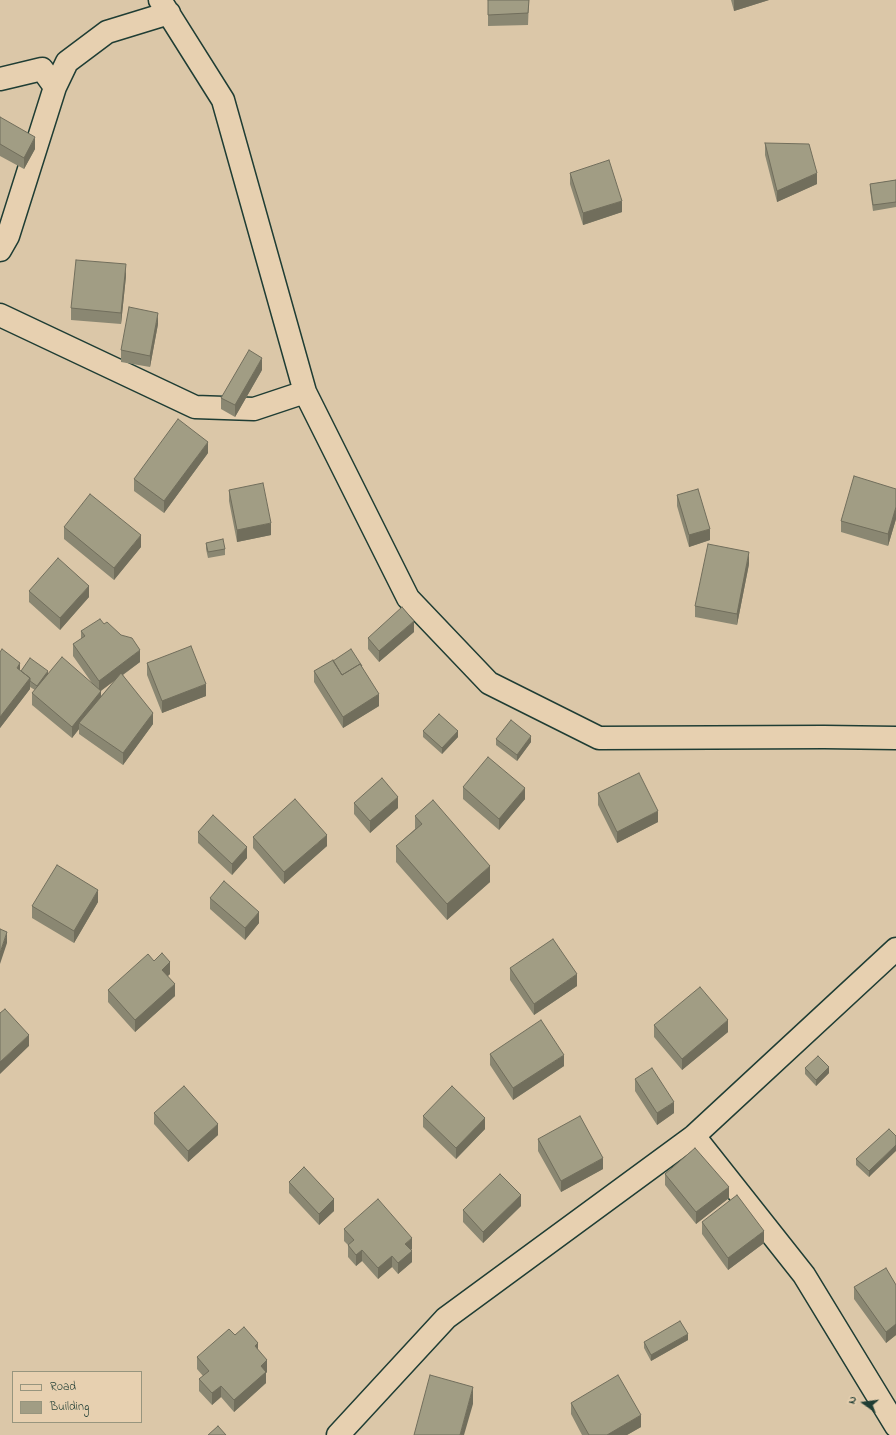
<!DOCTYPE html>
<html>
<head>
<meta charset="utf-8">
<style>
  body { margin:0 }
  #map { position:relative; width:896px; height:1435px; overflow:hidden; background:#dbc7a8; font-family:"Indie Flower",sans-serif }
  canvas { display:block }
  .legend { position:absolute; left:12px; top:1371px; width:130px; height:52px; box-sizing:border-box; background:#e7d0b0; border:1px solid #97957e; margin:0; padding:5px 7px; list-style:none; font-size:12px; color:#1f3d34 }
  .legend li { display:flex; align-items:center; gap:8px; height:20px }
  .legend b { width:20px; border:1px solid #97957e }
  .north { position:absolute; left:844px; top:1383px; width:40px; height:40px; -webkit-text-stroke:3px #e7d0b0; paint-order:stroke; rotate:284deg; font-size:11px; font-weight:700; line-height:16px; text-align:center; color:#1f3d34 }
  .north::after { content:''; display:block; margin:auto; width:14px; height:18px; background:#1f3d34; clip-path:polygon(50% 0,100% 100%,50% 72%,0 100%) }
</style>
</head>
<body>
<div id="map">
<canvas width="896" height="1435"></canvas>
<ul class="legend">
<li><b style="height:5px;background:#e7d0b0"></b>Road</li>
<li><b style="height:11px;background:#a19d84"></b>Building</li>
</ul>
<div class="north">N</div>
</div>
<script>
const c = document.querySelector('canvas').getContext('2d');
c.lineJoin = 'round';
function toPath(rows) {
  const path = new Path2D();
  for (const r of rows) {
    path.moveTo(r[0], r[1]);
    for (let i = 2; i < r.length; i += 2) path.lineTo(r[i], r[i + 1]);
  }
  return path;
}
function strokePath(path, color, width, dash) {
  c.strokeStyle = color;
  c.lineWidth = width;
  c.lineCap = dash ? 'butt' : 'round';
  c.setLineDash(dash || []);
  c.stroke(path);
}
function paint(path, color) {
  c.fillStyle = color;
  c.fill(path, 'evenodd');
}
const minor = toPath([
  [160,0,223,100,305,392,408,598,489,683,599,738,824,737,896,738],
  [0,79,42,69,55,87],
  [0,250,8,236,55,87,67,62,107,32,169,13],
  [0,315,195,407,254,409,305,392],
  [694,1136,804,1275,896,1426],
  [338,1435,446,1318,694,1136,896,949]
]);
strokePath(minor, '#1f3d34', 25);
strokePath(minor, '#e7d0b0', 22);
paint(toPath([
  [529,0,528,25,488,26,488,15],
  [731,0,769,0,734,11],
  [0,117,35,149,24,169,0,156],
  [765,143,817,184,777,202,765,155],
  [570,173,622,212,583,225,570,184],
  [896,180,896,207,873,211,870,190,870,184],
  [126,276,121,324,71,320,71,308],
  [158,324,150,367,121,362,121,350],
  [262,370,235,417,221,409,221,398],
  [208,453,164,513,134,491,134,479],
  [896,489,896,519,888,546,841,532,841,521],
  [229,490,271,535,237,542,229,501],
  [677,495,710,540,689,547,677,506],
  [64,527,141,547,114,580,64,539],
  [206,543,225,549,225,555,208,558,206,549],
  [749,564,737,625,695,617,695,606],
  [29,591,89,597,60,630,29,602],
  [104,624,140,662,123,675,153,724,123,765,79,734,79,729,72,738,32,705,32,693,35,690,30,687,30,689,0,728,0,652,21,671,48,675,92,683,73,656,73,644,81,639,81,631],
  [115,680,101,696,101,691],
  [414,632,379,662,368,649,368,638],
  [333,661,362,667,379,706,343,728,314,682,314,671],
  [147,663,206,696,162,713,147,675],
  [423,731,458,737,442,754,423,737],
  [496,739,531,742,517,761,496,745],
  [463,787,525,799,499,830,463,799],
  [598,793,658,822,617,843,598,805],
  [354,803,398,808,370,833,354,814],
  [415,816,490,882,447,920,396,862,396,846,415,829],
  [198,832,247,858,232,875,198,843],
  [253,837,327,846,284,884,253,848],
  [210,898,259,923,245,940,210,909],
  [98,902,74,943,32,918,32,906],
  [154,961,170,974,168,976,175,996,135,1032,108,1002,108,990],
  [510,968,577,986,534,1015,510,980],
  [654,1025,728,1032,682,1070,654,1037],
  [490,1054,564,1066,513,1100,490,1065],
  [805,1068,829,1073,816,1086,805,1074],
  [635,1079,674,1113,657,1125,635,1091],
  [154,1113,218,1135,188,1162,154,1124],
  [423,1116,485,1129,456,1159,423,1127],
  [896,1136,869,1177,856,1165,856,1159],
  [538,1139,603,1169,561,1192,538,1151],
  [665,1174,729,1198,696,1224,665,1185],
  [289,1182,334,1211,319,1225,289,1193],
  [521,1206,483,1243,463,1222,463,1210],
  [702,1222,764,1243,728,1270,702,1234],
  [344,1229,412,1249,411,1250,412,1262,398,1274,392,1267,378,1279,362,1261,356,1266,348,1257,348,1245,344,1241],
  [896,1285,896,1335,886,1343,854,1299,854,1287],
  [235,1335,258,1350,267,1372,266,1373,266,1383,234,1412,221,1397,212,1405,199,1391,199,1379,203,1376,197,1369,197,1357],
  [688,1340,651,1361,644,1348,644,1342],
  [571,1403,641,1427,627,1435,582,1435,571,1414]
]), '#8a8772');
paint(toPath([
  [734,0,769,0,734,11],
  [35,137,35,149,24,169,24,158],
  [817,173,817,184,777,202,777,191],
  [622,201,622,212,583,225,583,213],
  [126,264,126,276,121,324,121,313],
  [158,313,158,324,150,367,150,356],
  [262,358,262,370,235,417,235,405],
  [208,442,208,453,164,513,164,501],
  [896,507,896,519,888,546,888,534],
  [271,523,271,535,237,542,237,530],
  [710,529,710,540,689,547,689,535],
  [141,535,141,547,114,580,114,568],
  [749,552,749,564,737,625,737,614],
  [89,586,89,597,60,630,60,618],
  [414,621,414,632,379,662,379,651],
  [140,650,140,662,99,692,99,681],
  [20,663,20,675,17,668],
  [48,671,48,677,37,692,37,686],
  [30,678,30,689,0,728,0,717],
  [206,684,206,696,162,713,162,701],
  [101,691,101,702,79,723,79,729,72,738,72,727],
  [379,694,379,706,343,728,343,717],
  [153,713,153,724,123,765,123,753],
  [458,731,458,737,442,754,442,748],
  [531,736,531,742,517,761,517,755],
  [525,788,525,799,499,830,499,819],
  [398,797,398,808,370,833,370,821],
  [658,811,658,822,617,843,617,832],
  [327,835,327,846,284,884,284,872],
  [247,847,247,858,232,875,232,864],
  [490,866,490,882,447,920,447,904],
  [98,890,98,902,74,943,74,931],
  [259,912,259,923,245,940,245,928],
  [7,932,7,943,0,964,0,953],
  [170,962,170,974,162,981,162,970],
  [577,974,577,986,534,1015,534,1004],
  [175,984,175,996,135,1032,135,1020],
  [728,1020,728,1032,682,1070,682,1059],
  [29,1035,29,1046,0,1074,0,1062],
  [564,1055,564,1066,513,1100,513,1088],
  [829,1067,829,1073,816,1086,816,1080],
  [674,1102,674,1113,657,1125,657,1113],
  [485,1118,485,1129,456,1159,456,1148],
  [218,1124,218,1135,188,1162,188,1151],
  [896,1145,896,1151,869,1177,869,1171],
  [603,1158,603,1169,561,1192,561,1181],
  [729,1187,729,1198,696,1224,696,1212],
  [521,1195,521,1206,483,1243,483,1232],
  [334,1199,334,1211,319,1225,319,1214],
  [764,1231,764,1243,728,1270,728,1258],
  [412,1238,412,1249,405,1255,405,1244],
  [362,1250,362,1261,356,1266,356,1255],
  [412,1251,412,1262,398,1274,398,1263],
  [392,1256,392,1267,378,1279,378,1268],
  [896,1324,896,1335,886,1343,886,1332],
  [688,1334,688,1340,651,1361,651,1355],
  [258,1343,258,1355,255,1346],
  [267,1360,267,1372,266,1373,266,1383,234,1412,234,1400,261,1366],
  [221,1386,221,1397,212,1405,212,1393],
  [473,1387,473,1404,464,1435,460,1435],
  [641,1415,641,1427,627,1435,607,1435]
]), '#716e5c');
const building = toPath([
  [488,0,529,0,528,13,488,15,488,0],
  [0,117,35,137,24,158,0,144,0,117],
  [765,143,809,144,817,173,777,191,765,143],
  [609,160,622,201,583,213,570,173,609,160],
  [896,180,896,202,873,205,870,184,896,180],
  [76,260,126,264,121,313,71,308,76,260],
  [129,307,158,313,150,356,121,350,129,307],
  [249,350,262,358,235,405,221,398,249,350],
  [178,419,208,442,164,501,134,479,178,419],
  [854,476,896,489,896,507,888,534,841,521,854,476],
  [263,483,271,523,237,530,229,490,263,483],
  [698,489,710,529,689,535,677,495,698,489],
  [90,494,141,535,114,568,64,527,90,494],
  [223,539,225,549,208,552,206,543,223,539],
  [708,544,749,552,737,614,695,606,708,544],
  [58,558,89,586,60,618,29,591,58,558],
  [402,607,414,621,379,651,368,638,402,607],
  [100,619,104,624,107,622,121,635,132,638,140,650,99,681,73,644,85,636,81,631,100,619],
  [191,646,206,684,162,701,147,663,191,646],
  [2,649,20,663,17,668,30,678,0,717,0,652,2,649],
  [351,649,362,666,360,664,342,675,333,661,351,649],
  [62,657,101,691,72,727,32,693,62,657],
  [30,658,48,671,37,686,30,681,30,678,21,671,30,658],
  [333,660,342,675,360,664,379,694,343,717,314,671,333,660],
  [121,673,153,713,123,753,79,723,121,673],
  [439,714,458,731,442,748,423,731,439,714],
  [511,720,531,736,517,755,496,739,511,720],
  [488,757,525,788,499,819,463,787,488,757],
  [639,773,658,811,617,832,598,793,639,773],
  [382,778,398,797,370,821,354,803,382,778],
  [295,799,327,835,284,872,253,837,295,799],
  [433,800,490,866,447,904,396,846,422,824,415,816,433,800],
  [213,815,247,847,232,864,198,832,213,815],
  [57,865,98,890,74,931,32,906,57,865],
  [224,881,259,912,245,928,210,898,224,881],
  [0,929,7,932,0,953,0,929],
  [553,939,577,974,534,1004,510,968,553,939],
  [162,953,170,962,162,970,175,984,135,1020,108,990,148,954,154,961,162,953],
  [700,987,728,1020,682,1059,654,1025,700,987],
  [5,1009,29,1035,0,1062,0,1013,5,1009],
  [541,1020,564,1055,513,1088,490,1054,541,1020],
  [818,1056,829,1067,816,1080,805,1068,818,1056],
  [652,1068,674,1102,657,1113,635,1079,652,1068],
  [184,1086,218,1124,188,1151,154,1113,184,1086],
  [452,1086,485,1118,456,1148,423,1116,452,1086],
  [580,1116,603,1158,561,1181,538,1139,580,1116],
  [889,1129,896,1136,896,1145,869,1171,856,1159,889,1129],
  [695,1148,729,1187,696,1212,665,1174,695,1148],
  [304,1167,334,1199,319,1214,289,1182,304,1167],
  [500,1174,521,1195,483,1232,463,1210,500,1174],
  [737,1195,764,1231,728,1258,702,1222,737,1195],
  [378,1199,412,1238,405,1244,412,1251,398,1263,392,1256,378,1268,362,1250,356,1255,348,1245,354,1240,344,1229,378,1199],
  [886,1268,896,1285,896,1324,886,1332,854,1287,886,1268],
  [680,1321,688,1334,651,1355,644,1342,680,1321],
  [244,1327,258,1343,255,1346,267,1360,261,1366,266,1372,234,1400,221,1386,212,1393,199,1379,209,1371,197,1357,229,1329,235,1335,244,1327],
  [430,1375,473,1387,460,1435,414,1435,430,1375],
  [618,1375,641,1415,607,1435,589,1435,571,1403,618,1375],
  [218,1426,226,1435,208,1435,218,1426]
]);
paint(building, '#a19d84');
strokePath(building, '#716e5c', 1);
</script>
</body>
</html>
